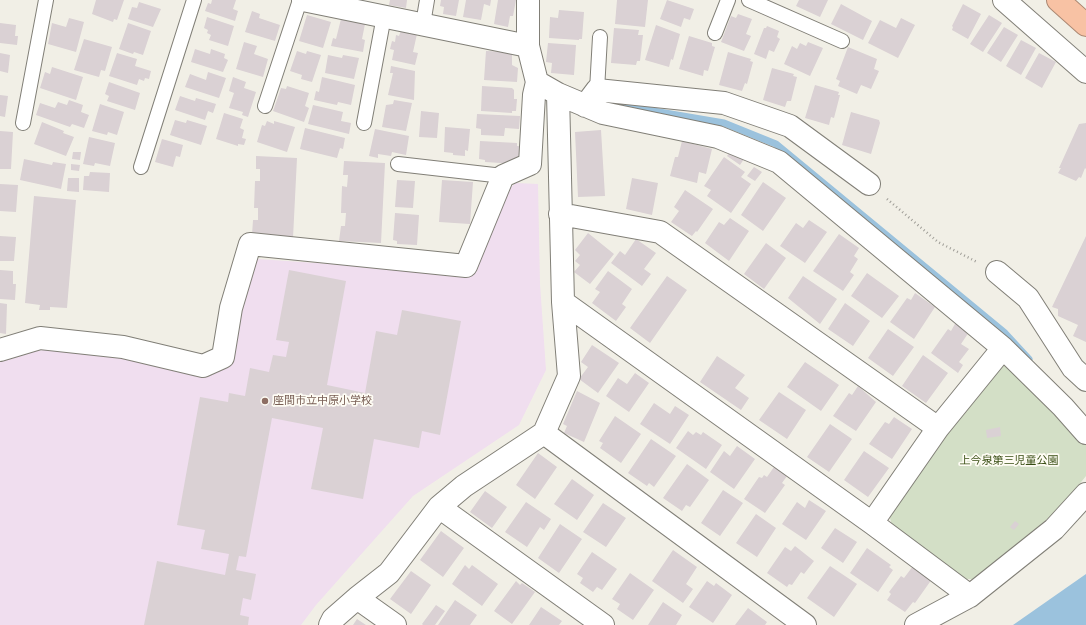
<!DOCTYPE html>
<html>
<head>
<meta charset="utf-8">
<style>
  body { margin:0 }
  canvas { display:block; background:#f1efe6 }
</style>
</head>
<body>
<canvas width="1086" height="625"></canvas>
<script>
const c = document.querySelector('canvas').getContext('2d');
c.lineJoin = 'round';
function paint(path, color) {
  c.fillStyle = color;
  c.fill(path, 'evenodd');
}
function toPath(rows) {
  const path = new Path2D();
  for (const r of rows) {
    path.moveTo(r[0], r[1]);
    for (let i = 2; i < r.length; i += 2) path.lineTo(r[i], r[i + 1]);
  }
  return path;
}
function strokePath(path, color, width, dash) {
  c.strokeStyle = color;
  c.lineWidth = width;
  c.lineCap = dash ? 'butt' : 'round';
  c.setLineDash(dash || []);
  c.stroke(path);
}
function drawText(font, color, halo, rows, align = 'center') {
  c.font = font + ' "Asap Condensed","Noto Sans JP",sans-serif';
  c.lineWidth = 3.5;
  c.setLineDash([]);
  c.textBaseline = 'middle';
  c.strokeStyle = halo;
  c.fillStyle = color;
  for (const [text, x, y, turn = 0] of rows) {
    c.save();
    c.translate(x, y);
    c.rotate((+turn || 0) * Math.PI / 180);
    c.textAlign = isNaN(turn) ? turn : align;
    if (halo) c.strokeText(text, 0, 0);
    c.fillText(text, 0, 0);
    c.restore();
  }
}
paint(toPath([
  [516,183,538,184,540,284,546,370,519,425,413,496,316,605,301,625,0,625,0,356,57,348,115,353,207,377,227,365,249,267,258,259,474,274,503,193]
]), '#f0deef');
paint(toPath([
  [999,357,1056,409,1086,445,1086,476,1060,508,978,579,965,579,892,526,889,514]
]), '#d3dfc6');
paint(toPath([
  [1086,574,1086,625,1013,625]
]), '#9bc2dd');
strokePath(toPath([
  [618,105,724,123,776,144,1005,333,1029,359]
]), '#9bc2dd', 7);
paint(toPath([
  [96,0,124,0,117,20,114,19,113,22,92,14],
  [212,0,236,0,233,9,238,11,235,21,205,11,208,3,211,4],
  [390,0,407,0,406,8,389,5],
  [441,0,459,0,456,16,443,14,444,7,440,6],
  [466,0,491,0,490,6,484,4,481,20,463,17],
  [498,0,516,0,513,16,510,16,508,27,494,24],
  [617,0,648,0,645,27,615,24],
  [667,0,694,9,690,20,684,18,681,27,660,19],
  [799,0,828,0,820,17,796,6],
  [139,2,161,9,153,27,128,19,132,7,137,8],
  [841,4,872,21,863,40,831,24],
  [963,4,981,14,968,39,952,30,953,27,952,26],
  [559,10,584,12,582,39,579,39,579,40,549,38,550,17,558,18],
  [252,11,260,14,259,18,280,25,275,41,245,32],
  [738,14,752,19,746,34,751,36,744,51,721,42,731,16,736,18],
  [307,15,331,22,323,48,299,41],
  [989,15,1002,23,983,52,970,44],
  [207,17,234,26,228,46,209,40,211,35,207,33,208,30,204,28],
  [69,18,84,22,76,52,48,44,52,23,66,27],
  [901,18,915,25,898,58,868,43,880,20,896,28],
  [341,19,365,24,362,39,365,40,363,52,331,46,333,38,336,39],
  [0,23,16,25,15,36,18,36,17,45,0,43],
  [128,23,151,31,143,55,134,52,133,54,119,49],
  [656,25,680,34,673,60,671,59,669,67,645,60],
  [767,26,779,31,777,37,780,39,774,52,769,50,766,59,754,54,764,28,766,28],
  [1004,27,1018,35,1001,62,987,53],
  [614,28,639,30,638,35,643,35,640,61,637,61,636,65,611,63],
  [401,30,417,34,413,52,418,53,415,65,392,60,394,50,390,49,392,41,395,42,396,35,399,36],
  [689,36,712,43,712,46,715,47,708,71,704,70,703,76,679,69],
  [84,39,112,47,105,71,101,70,99,77,74,70],
  [1021,40,1036,48,1021,75,1006,66],
  [244,42,257,46,254,54,268,59,263,77,236,69],
  [808,42,823,48,810,76,784,64,792,46,797,49,800,43,806,46],
  [548,43,576,45,574,75,551,73,552,63,546,62],
  [848,47,877,59,874,69,879,71,871,89,861,85,857,94,838,86,840,81,836,79],
  [195,49,210,54,211,49,225,54,224,58,228,60,223,72,191,62],
  [297,51,306,54,307,51,321,55,312,82,301,79,302,75,290,71],
  [486,51,512,52,512,65,518,68,517,82,484,80],
  [728,52,751,59,750,61,753,62,747,84,745,83,742,91,719,85],
  [0,53,10,55,8,73,0,71],
  [117,53,137,59,135,66,151,71,149,79,145,78,144,81,139,79,137,85,109,76],
  [1039,53,1056,62,1042,88,1025,78],
  [328,55,342,58,343,55,359,58,354,79,325,73],
  [391,66,415,71,414,100,388,95,393,73,390,73],
  [52,67,83,77,76,100,40,88,45,72,50,74],
  [772,68,794,74,793,76,797,77,791,101,787,101,785,107,763,100],
  [208,72,226,78,219,98,185,87,190,74,206,80],
  [233,77,246,82,244,88,256,92,248,117,242,115,243,112,229,108,234,93,229,91],
  [322,77,355,85,351,105,338,102,337,105,314,100,316,91,319,92],
  [109,82,140,93,135,110,107,101,109,96,105,94],
  [815,85,839,92,838,95,840,95,834,118,831,117,829,125,805,118],
  [287,86,309,93,305,106,309,108,304,122,273,111,281,88,286,89],
  [482,86,512,88,514,90,514,99,517,99,516,111,512,111,512,113,481,111],
  [0,95,8,96,5,117,0,116],
  [180,96,195,101,196,98,216,104,213,113,208,111,205,120,175,110],
  [69,100,83,105,81,112,89,115,84,128,72,124,70,127,36,115,40,103,55,108,58,102,67,105],
  [394,100,412,103,406,131,382,127,386,105,393,104],
  [100,104,124,112,117,135,108,132,107,135,92,131],
  [313,105,343,112,341,121,351,123,349,134,308,124],
  [421,111,439,113,437,138,419,137],
  [851,112,879,120,880,123,871,154,842,145],
  [224,113,243,119,240,128,244,130,242,138,246,139,244,145,238,144,238,146,216,139],
  [477,114,520,116,519,129,505,128,504,136,481,135,481,129,476,128],
  [175,120,186,123,187,120,207,126,201,145,170,135],
  [267,121,274,124,274,121,295,127,287,152,257,142,262,125,265,126],
  [42,122,64,131,63,133,74,137,66,156,34,144],
  [1086,123,1086,169,1085,168,1081,178,1079,177,1076,181,1058,173,1061,168,1059,168,1079,124],
  [445,127,470,129,468,151,465,150,465,156,453,155,453,153,444,152],
  [305,128,345,138,343,149,340,148,337,158,300,149],
  [375,129,409,136,406,155,392,152,391,156,378,154,378,158,369,156],
  [601,130,605,196,578,197,575,132],
  [0,131,13,132,11,169,0,169],
  [89,137,115,143,110,166,95,163,94,166,83,164],
  [162,139,183,145,180,157,176,156,173,167,155,162],
  [480,141,517,143,517,146,520,146,519,161,516,164,485,162,485,160,479,159],
  [682,141,712,149,706,174,699,172,697,183,670,176,675,157,678,157],
  [731,150,744,159,740,165,727,156],
  [73,152,81,152,80,160,72,159],
  [256,156,297,158,293,238,252,235,253,220,258,220,258,208,254,208,255,181,260,181,260,169,256,169],
  [724,157,745,172,741,177,751,184,731,213,707,196,711,190,704,186],
  [24,159,52,165,53,162,66,164,61,189,20,180],
  [344,161,385,163,381,243,339,241,341,226,345,226,346,213,341,213,342,186,347,187,348,175,343,175],
  [71,164,80,165,79,171,71,170],
  [754,167,762,172,755,181,747,176],
  [90,172,110,173,109,192,83,190,84,176,89,176],
  [68,178,79,178,79,192,67,191],
  [632,178,658,183,652,215,626,209],
  [397,180,415,181,413,208,395,207],
  [442,180,473,182,470,224,439,222],
  [763,182,786,198,763,231,741,215],
  [0,184,18,185,16,212,0,211],
  [685,190,713,209,697,232,696,231,692,236,671,222,679,211,674,207],
  [34,196,76,200,67,308,50,307,50,310,39,310,40,305,25,303],
  [395,213,419,215,417,245,397,244,397,241,393,240],
  [730,218,749,231,729,261,705,243,719,222,724,225],
  [809,220,827,232,805,263,780,246,796,223,803,228],
  [588,233,614,254,590,284,574,272,580,265,575,261,580,255,575,250],
  [839,234,859,248,854,256,858,259,850,272,854,275,843,291,813,271],
  [0,236,16,237,14,261,0,261],
  [1086,236,1086,342,1073,336,1078,325,1058,316,1058,309,1052,307],
  [636,239,656,253,644,269,651,274,642,286,611,263,620,251,625,255],
  [766,243,786,258,764,289,744,274],
  [0,270,13,271,13,284,16,284,15,300,0,299],
  [289,270,346,281,327,385,365,393,376,331,397,335,402,310,461,321,440,435,422,431,419,448,374,439,363,499,311,489,323,428,272,418,246,557,239,556,236,570,256,574,251,600,243,598,240,615,249,617,248,625,144,625,157,561,225,575,229,554,201,549,205,530,177,525,200,397,228,402,229,393,245,396,250,368,269,372,273,355,286,357,289,342,276,340],
  [608,271,632,289,622,304,626,307,616,321,592,303,600,292,595,289],
  [867,273,899,296,882,318,851,296],
  [667,276,687,290,650,343,630,328],
  [803,276,837,299,820,324,788,298],
  [915,293,935,307,914,339,890,322,907,298,911,300],
  [0,303,7,304,6,334,0,333],
  [845,303,870,321,853,346,828,329],
  [956,322,969,332,961,344,969,349,959,362,963,365,958,373,931,353,948,329,951,331],
  [888,329,914,347,893,376,868,358],
  [592,345,619,363,598,393,579,379,588,367,581,362],
  [923,355,948,373,926,403,902,386],
  [717,356,745,375,735,388,749,398,741,410,700,382],
  [805,362,839,385,821,411,787,387],
  [635,373,649,383,629,412,606,396,618,378,627,384],
  [858,386,876,402,856,431,833,416,849,393,852,395],
  [577,391,600,403,584,442,564,433,567,426,563,424],
  [779,392,806,410,787,439,759,420],
  [654,403,670,414,675,406,689,415,670,444,640,424],
  [615,416,641,434,621,463,600,448,603,443,599,441],
  [894,417,912,429,892,459,869,444,885,422,889,424],
  [830,424,852,439,829,472,807,457],
  [1000,427,1001,436,987,438,986,430],
  [688,431,693,435,696,432,701,435,703,432,722,445,706,469,676,448],
  [651,439,676,456,654,487,649,483,647,486,628,473],
  [737,446,755,459,734,489,710,472,724,451,730,456],
  [864,451,889,468,868,497,844,480],
  [538,453,557,467,535,499,516,485],
  [687,464,709,480,690,507,686,505,682,511,663,498],
  [774,467,787,476,782,483,785,485,765,513,744,499,759,477,762,478,764,475,767,477],
  [572,479,594,495,577,520,554,504],
  [723,490,743,503,720,536,701,523],
  [485,491,507,507,492,528,470,512],
  [809,500,826,511,806,540,782,524,797,502,805,508],
  [526,502,551,519,544,530,540,527,527,547,505,532],
  [603,503,626,518,606,547,583,532],
  [756,514,776,528,757,557,736,543],
  [1015,521,1019,524,1014,530,1010,527],
  [560,524,582,539,559,573,538,558],
  [835,528,857,542,843,563,821,548],
  [441,531,464,548,443,577,420,560],
  [795,546,814,561,804,574,801,572,792,585,789,584,787,587,767,573,785,547,791,551],
  [867,548,891,565,889,567,893,570,878,592,850,573],
  [673,550,697,567,686,584,693,589,683,603,652,581],
  [592,552,617,569,602,590,597,587,593,592,580,583,583,578,577,574],
  [465,565,469,569,472,565,498,584,482,606,452,584],
  [830,566,857,584,834,617,807,598],
  [913,566,932,579,915,603,913,602,905,612,887,600,891,594,889,592,901,576,904,578],
  [411,571,431,585,411,614,390,599],
  [630,573,654,590,633,620,617,609,620,604,612,599],
  [516,581,520,585,522,583,535,592,512,624,494,611],
  [707,581,714,586,716,583,732,595,713,623,689,607],
  [455,600,477,615,470,625,438,625],
  [663,602,682,615,676,625,648,625],
  [436,605,445,611,435,625,423,625,422,624],
  [541,607,562,621,559,625,529,625],
  [748,608,767,622,765,625,735,625],
  [357,619,366,625,353,625]
]), '#dad1d4');
const lane = toPath([
  [749,0,842,41],
  [423,24,427,0],
  [715,33,728,0],
  [597,90,600,37],
  [265,106,300,0],
  [23,123,46,0],
  [364,123,384,16],
  [398,164,503,176],
  [141,167,194,0]
]);
const street = toPath([
  [303,0,528,46],
  [1004,0,1086,72],
  [558,94,603,113,718,137,779,162,1003,348,1063,407,1086,433],
  [585,106,597,90,724,103,790,126,869,184],
  [560,214,660,232,938,428],
  [997,272,1028,298,1073,368,1086,380],
  [563,302,872,523,970,596],
  [0,350,40,338,123,347,203,366,223,357,231,308,250,244,466,266,503,176,530,164,534,95,537,82,528,46,528,0],
  [544,433,805,625],
  [439,507,603,625],
  [872,523,938,428,1003,348],
  [357,598,395,625],
  [330,625,333,619,357,598,389,573,439,507,464,486,544,433,569,376,563,302,558,94,537,82],
  [916,625,970,596,1054,529,1086,494]
]);
const highway = toPath([
  [1058,0,1086,25]
]);
strokePath(lane, '#817f77', 16);
strokePath(street, '#817f77', 24);
strokePath(highway, '#ab8873', 24);
strokePath(toPath([
  [887,199,938,242,977,262]
]), '#9f9d97', 2.5, [1, 3]);
strokePath(lane, '#fff', 14);
strokePath(street, '#fff', 22);
strokePath(highway, '#f8c2a4', 22);
for (const [x, y, r, color] of [
  [265,401,4,"#8d6e63"]
]) {
  const dot = new Path2D();
  dot.arc(x, y, r, 0, 2 * Math.PI);
  c.fillStyle = color;
  c.fill(dot);
  strokePath(dot, '#fefcf4', 1.5);
}
drawText('11px', '#785e54', '#fefcf4', [
  ["座間市立中原小学校",273,401]
], 'left');
drawText('11px', '#384d13', '#fefcf4', [
  ["上今泉第三児童公園",1009,461]
]);
</script>
</body>
</html>
